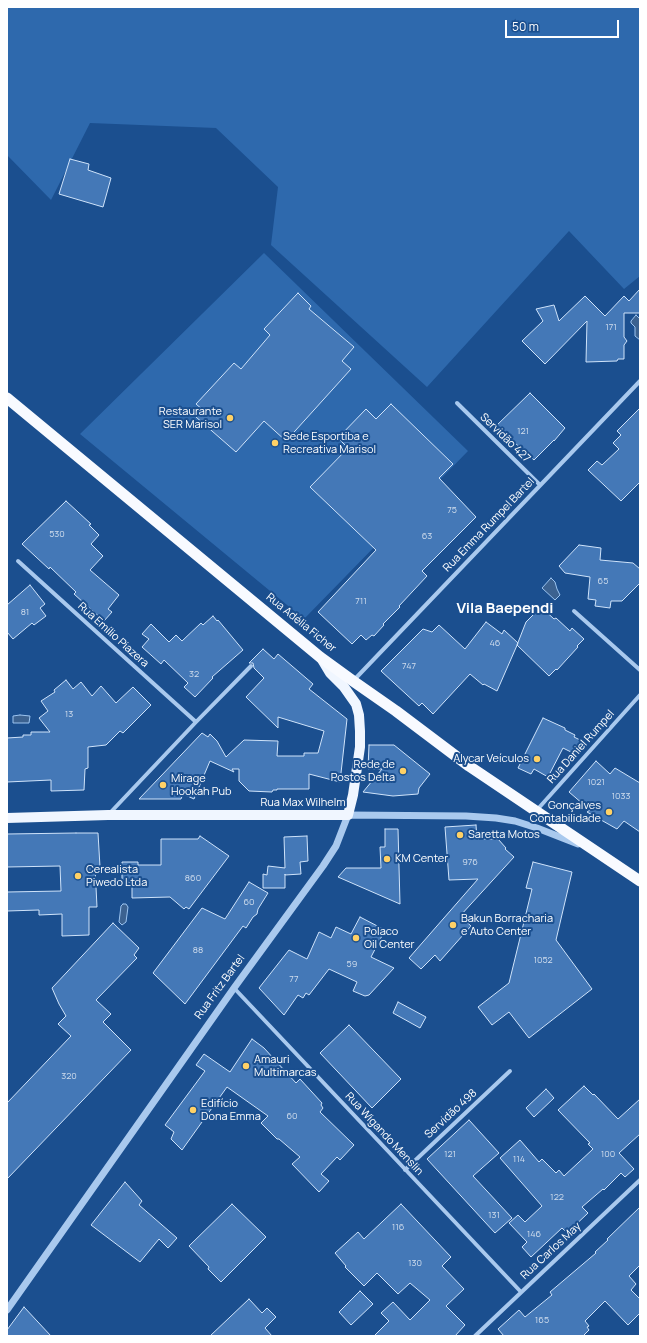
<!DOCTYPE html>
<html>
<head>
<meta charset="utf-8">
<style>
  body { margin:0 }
  #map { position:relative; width:647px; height:1343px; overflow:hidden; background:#1b4f8f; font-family:Manrope,sans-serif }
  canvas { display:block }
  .frame { position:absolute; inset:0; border:8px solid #fff; pointer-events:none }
  .scale { position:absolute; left:505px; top:20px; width:114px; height:18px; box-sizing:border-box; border:2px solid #fff; border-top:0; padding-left:5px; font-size:12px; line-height:14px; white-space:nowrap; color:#fff; -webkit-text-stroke:3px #1b4f8f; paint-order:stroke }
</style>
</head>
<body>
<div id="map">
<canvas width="647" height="1343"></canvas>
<div class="frame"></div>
<div class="scale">50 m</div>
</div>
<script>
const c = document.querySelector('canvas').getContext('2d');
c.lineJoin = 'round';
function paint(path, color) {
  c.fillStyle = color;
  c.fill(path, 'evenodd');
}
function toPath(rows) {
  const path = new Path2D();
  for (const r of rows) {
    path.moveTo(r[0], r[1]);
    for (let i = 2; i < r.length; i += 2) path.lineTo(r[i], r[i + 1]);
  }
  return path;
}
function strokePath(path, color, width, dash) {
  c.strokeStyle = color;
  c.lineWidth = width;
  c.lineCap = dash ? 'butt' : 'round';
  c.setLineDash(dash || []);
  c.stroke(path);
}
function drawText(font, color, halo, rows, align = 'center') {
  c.font = font + ' Manrope,sans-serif';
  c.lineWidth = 4;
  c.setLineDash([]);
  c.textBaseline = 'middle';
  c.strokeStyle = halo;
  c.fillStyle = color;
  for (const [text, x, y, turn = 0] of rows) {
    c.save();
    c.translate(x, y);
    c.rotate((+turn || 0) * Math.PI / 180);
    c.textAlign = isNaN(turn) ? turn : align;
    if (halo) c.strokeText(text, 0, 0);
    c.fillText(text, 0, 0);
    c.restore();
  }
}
paint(toPath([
  [7,7,640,7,640,276,624,289,569,231,427,387,271,245,278,187,216,128,90,123,51,200,7,155],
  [264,253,468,451,304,619,80,434]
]), '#2e69ad');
const water = toPath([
  [636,315,640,319,640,340,635,336,635,327,631,323,631,321,636,315],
  [551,578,555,582,557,589,560,595,555,600,542,588,551,578],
  [20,715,30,716,29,723,13,723,13,716,20,715],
  [123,904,126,904,128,907,126,922,122,925,119,922,121,906,123,904]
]);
paint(water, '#3c6290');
strokePath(water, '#9cc4f0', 1);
const building = toPath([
  [70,159,89,164,88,170,111,178,103,207,59,194,70,159],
  [640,289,640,313,624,313,624,337,627,341,624,345,624,359,618,359,617,361,586,362,587,321,545,364,522,341,543,321,536,309,554,305,559,321,585,296,605,316,624,296,629,301,640,289],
  [298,293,311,306,309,309,354,347,342,361,351,369,286,441,264,421,236,452,196,417,203,410,196,404,234,363,241,369,270,335,264,329,298,293],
  [530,393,565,428,554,441,554,440,534,460,496,426,530,393],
  [391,404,453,464,439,478,476,517,422,571,427,576,399,606,400,607,383,624,384,625,374,636,372,635,366,640,361,635,352,644,318,612,376,550,310,487,348,448,338,438,366,409,376,419,391,404],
  [640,408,640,482,621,501,588,470,597,461,602,465,619,449,613,443,621,435,617,431,640,408],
  [66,501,91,524,89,525,99,535,91,544,103,556,90,570,119,595,108,609,112,612,104,621,74,594,76,592,50,567,49,569,22,544,66,501],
  [579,545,601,548,600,560,633,563,640,569,640,583,622,601,611,601,610,608,595,606,596,600,588,599,590,577,565,573,559,566,579,545],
  [30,585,45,604,40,608,46,616,34,625,32,623,13,639,7,632,7,605,30,585],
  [541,607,554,619,556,618,570,631,572,628,584,639,577,646,578,647,557,670,556,669,549,676,517,645,526,622,541,607],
  [213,616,217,621,218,620,243,650,212,677,213,678,195,697,184,687,188,683,164,660,161,664,142,647,149,639,142,634,151,624,169,642,176,635,182,641,201,623,203,625,213,616],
  [486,622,502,634,504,630,518,643,497,691,484,684,483,685,470,674,433,714,422,703,419,706,381,671,423,629,432,632,439,625,465,649,486,622],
  [263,649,274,659,278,654,313,684,309,689,347,719,340,782,309,774,309,789,277,789,277,790,273,790,272,792,249,791,239,781,239,769,232,769,234,772,210,761,194,799,183,794,181,799,139,799,202,733,208,737,210,734,217,741,226,757,244,740,278,741,277,756,304,756,304,753,318,753,324,731,278,717,278,728,246,697,264,678,254,668,253,663,249,663,263,649],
  [66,680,73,689,81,682,92,696,101,686,116,703,133,687,151,705,123,733,120,731,106,745,88,747,88,768,85,769,84,790,51,791,51,780,7,782,7,738,23,737,23,735,31,735,31,732,50,732,39,718,48,711,41,701,55,692,54,690,66,680],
  [543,718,565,728,565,730,575,735,574,737,586,743,575,754,563,748,548,777,534,769,531,774,518,768,543,718],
  [369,745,394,745,430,774,419,788,418,794,393,796,363,792,382,769,368,769,369,745],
  [596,761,610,774,615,768,640,783,640,832,624,821,617,829,587,812,590,810,569,792,596,761],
  [476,825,477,839,498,839,506,848,505,849,514,857,460,916,471,926,440,961,435,955,421,969,409,958,478,879,449,880,445,827,476,825],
  [385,829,398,829,400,904,338,877,346,868,381,868,380,847,385,847,385,829],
  [76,833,98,833,100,867,95,867,97,907,89,907,89,935,62,936,62,914,39,915,39,910,7,911,7,892,61,891,60,866,7,867,7,834,76,833],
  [200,836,229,856,189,909,186,907,184,909,170,897,132,898,132,882,122,883,122,862,138,862,138,865,161,865,161,839,198,839,200,836],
  [307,836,308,861,300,862,301,874,285,875,285,874,285,888,263,888,263,874,267,875,268,866,285,868,284,837,307,836],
  [533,862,572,872,556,940,592,989,529,1038,509,1012,492,1025,478,1007,509,983,532,889,526,888,533,862],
  [249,882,268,893,258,909,257,914,253,917,246,928,243,926,185,1004,153,973,202,908,225,919,249,882],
  [360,917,385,930,371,957,394,968,369,995,365,996,353,991,357,982,329,969,309,995,306,993,303,998,298,995,284,1015,259,988,289,950,307,959,319,932,331,938,336,927,351,934,360,917],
  [113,923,139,948,134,955,137,958,96,1000,111,1014,103,1022,131,1050,7,1179,7,1103,71,1036,58,1024,66,1016,59,1004,52,988,113,923],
  [398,1002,426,1017,420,1028,393,1013,398,1002],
  [349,1025,401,1079,372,1108,320,1053,349,1025],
  [252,1039,264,1048,296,1083,300,1079,322,1103,321,1105,323,1108,320,1112,354,1145,340,1160,337,1157,321,1174,329,1181,319,1192,292,1164,300,1157,279,1139,277,1139,261,1123,268,1116,227,1087,182,1150,171,1139,174,1132,165,1125,205,1071,196,1065,204,1054,230,1072,252,1039],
  [584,1086,593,1095,594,1094,618,1119,640,1099,640,1134,619,1153,634,1169,625,1177,621,1173,604,1190,603,1189,582,1207,588,1213,567,1233,562,1228,531,1257,522,1247,527,1242,509,1223,518,1215,525,1222,542,1206,500,1158,520,1140,539,1162,542,1159,556,1173,559,1170,564,1176,593,1149,588,1144,590,1143,558,1110,584,1086],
  [546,1089,554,1098,534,1117,526,1108,546,1089],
  [469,1120,499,1153,473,1176,512,1218,495,1233,427,1159,469,1120],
  [125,1182,142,1201,139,1205,177,1238,168,1248,159,1239,140,1262,91,1225,125,1182],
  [232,1204,266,1237,221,1282,208,1269,209,1267,189,1246,232,1204],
  [401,1204,451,1257,442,1266,464,1289,446,1306,465,1325,455,1336,374,1336,389,1321,381,1313,393,1302,410,1320,430,1300,410,1283,398,1294,377,1273,364,1286,345,1267,346,1266,335,1253,358,1232,364,1239,401,1204],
  [640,1207,640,1265,629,1276,636,1284,631,1290,640,1299,640,1313,628,1325,605,1301,585,1321,589,1326,587,1327,589,1330,583,1336,504,1336,498,1329,519,1310,525,1317,552,1295,550,1292,596,1253,595,1252,608,1240,607,1239,640,1207],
  [360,1291,373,1304,351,1325,339,1312,360,1291],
  [249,1299,262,1313,267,1308,276,1317,265,1328,272,1336,210,1336,249,1299],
  [24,1307,51,1336,7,1336,7,1330,24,1307]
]);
paint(building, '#4478b7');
strokePath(building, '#cfe3fa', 1);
strokePath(toPath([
  [457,403,540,485],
  [18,561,196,722],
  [574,611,640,670],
  [354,680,640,381],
  [536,811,640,695],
  [109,814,196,722,251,666],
  [234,988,521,1292],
  [405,1170,510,1071],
  [475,1336,640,1180]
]), '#a9c9ee', 4);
strokePath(toPath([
  [7,1310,234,988,323,866,336,846,348,815,466,816,496,818,515,821,537,828,578,844]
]), '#a9c9ee', 7);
strokePath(toPath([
  [7,818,108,815,348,815,353,795,360,747,360,731,359,715,356,704,344,687,330,673,321,658]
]), '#f0f6ff', 10);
strokePath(toPath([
  [7,398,320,657,353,681,396,711,469,766,640,881]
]), '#f8faff', 11);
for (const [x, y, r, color] of [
  [230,418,4,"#ffd166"],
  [275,443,4,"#ffd166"],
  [537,759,4,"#ffd166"],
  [403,771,4,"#ffd166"],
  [163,785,4,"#ffd166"],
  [609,812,4,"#ffd166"],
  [460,835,4,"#ffd166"],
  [387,859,4,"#ffd166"],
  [78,876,4,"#ffd166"],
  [453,925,4,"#ffd166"],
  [356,938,4,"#ffd166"],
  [246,1066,4,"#ffd166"],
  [193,1110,4,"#ffd166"]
]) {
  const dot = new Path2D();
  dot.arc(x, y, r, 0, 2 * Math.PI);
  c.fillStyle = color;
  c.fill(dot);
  strokePath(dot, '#1b4f8f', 1.5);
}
drawText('9px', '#d0dded', null, [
  ["171",611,327],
  ["121",523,431],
  ["75",452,510],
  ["530",57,534],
  ["63",427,536],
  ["65",603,581],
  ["711",361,601],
  ["81",25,612],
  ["46",495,643],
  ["747",409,666],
  ["32",194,674],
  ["13",69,714],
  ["1021",596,782],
  ["1033",621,796],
  ["976",470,862],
  ["860",193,878],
  ["60",249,902],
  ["88",198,950],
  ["1052",543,960],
  ["59",352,964],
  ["77",294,979],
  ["320",69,1076],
  ["60",292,1116],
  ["121",450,1154],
  ["100",608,1154],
  ["114",519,1159],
  ["122",557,1197],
  ["131",494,1215],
  ["116",398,1227],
  ["146",534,1234],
  ["130",415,1263],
  ["165",542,1320]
]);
drawText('11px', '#fff', '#1b4f8f', [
  ["Restaurante",222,412,"right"],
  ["SER Marisol",222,425,"right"],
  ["Sede Esportiba e",283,437],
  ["Recreativa Marisol",283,450],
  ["Alycar Veículos",529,759,"right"],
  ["Rede de",395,765,"right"],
  ["Postos Delta",395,778,"right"],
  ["Mirage",171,779],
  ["Hookah Pub",171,792],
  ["Gonçalves",601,806,"right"],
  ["Contabilidade",601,819,"right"],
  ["Saretta Motos",468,835],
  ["KM Center",395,859],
  ["Cerealista",86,870],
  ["Piwedo Ltda",86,883],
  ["Bakun Borracharia",461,919],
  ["e Auto Center",461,932],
  ["Polaco",364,932],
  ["Oil Center",364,945],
  ["Amauri",254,1060],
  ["Multimarcas",254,1073],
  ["Edifício",201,1104],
  ["Dona Emma",201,1117]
], 'left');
drawText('11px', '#fff', '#1b4f8f', [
  ["Servidão 427",505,438,44],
  ["Rua Emma Rumpel Bartel",489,525,-46],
  ["Rua Adélia Ficher",301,623,39],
  ["Rua Emílio Piazera",113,635,42],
  ["Rua Daniel Rumpel",581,747,-48],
  ["Rua Max Wilhelm",303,803],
  ["Rua Fritz Bartel",220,987,-54],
  ["Servidão 498",451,1114,-43],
  ["Rua Wigando Menslin",384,1134,47],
  ["Rua Carlos May",551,1251,-43]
]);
drawText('bold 15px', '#fff', '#1b4f8f', [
  ["Vila Baependi",505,609]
]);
</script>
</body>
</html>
